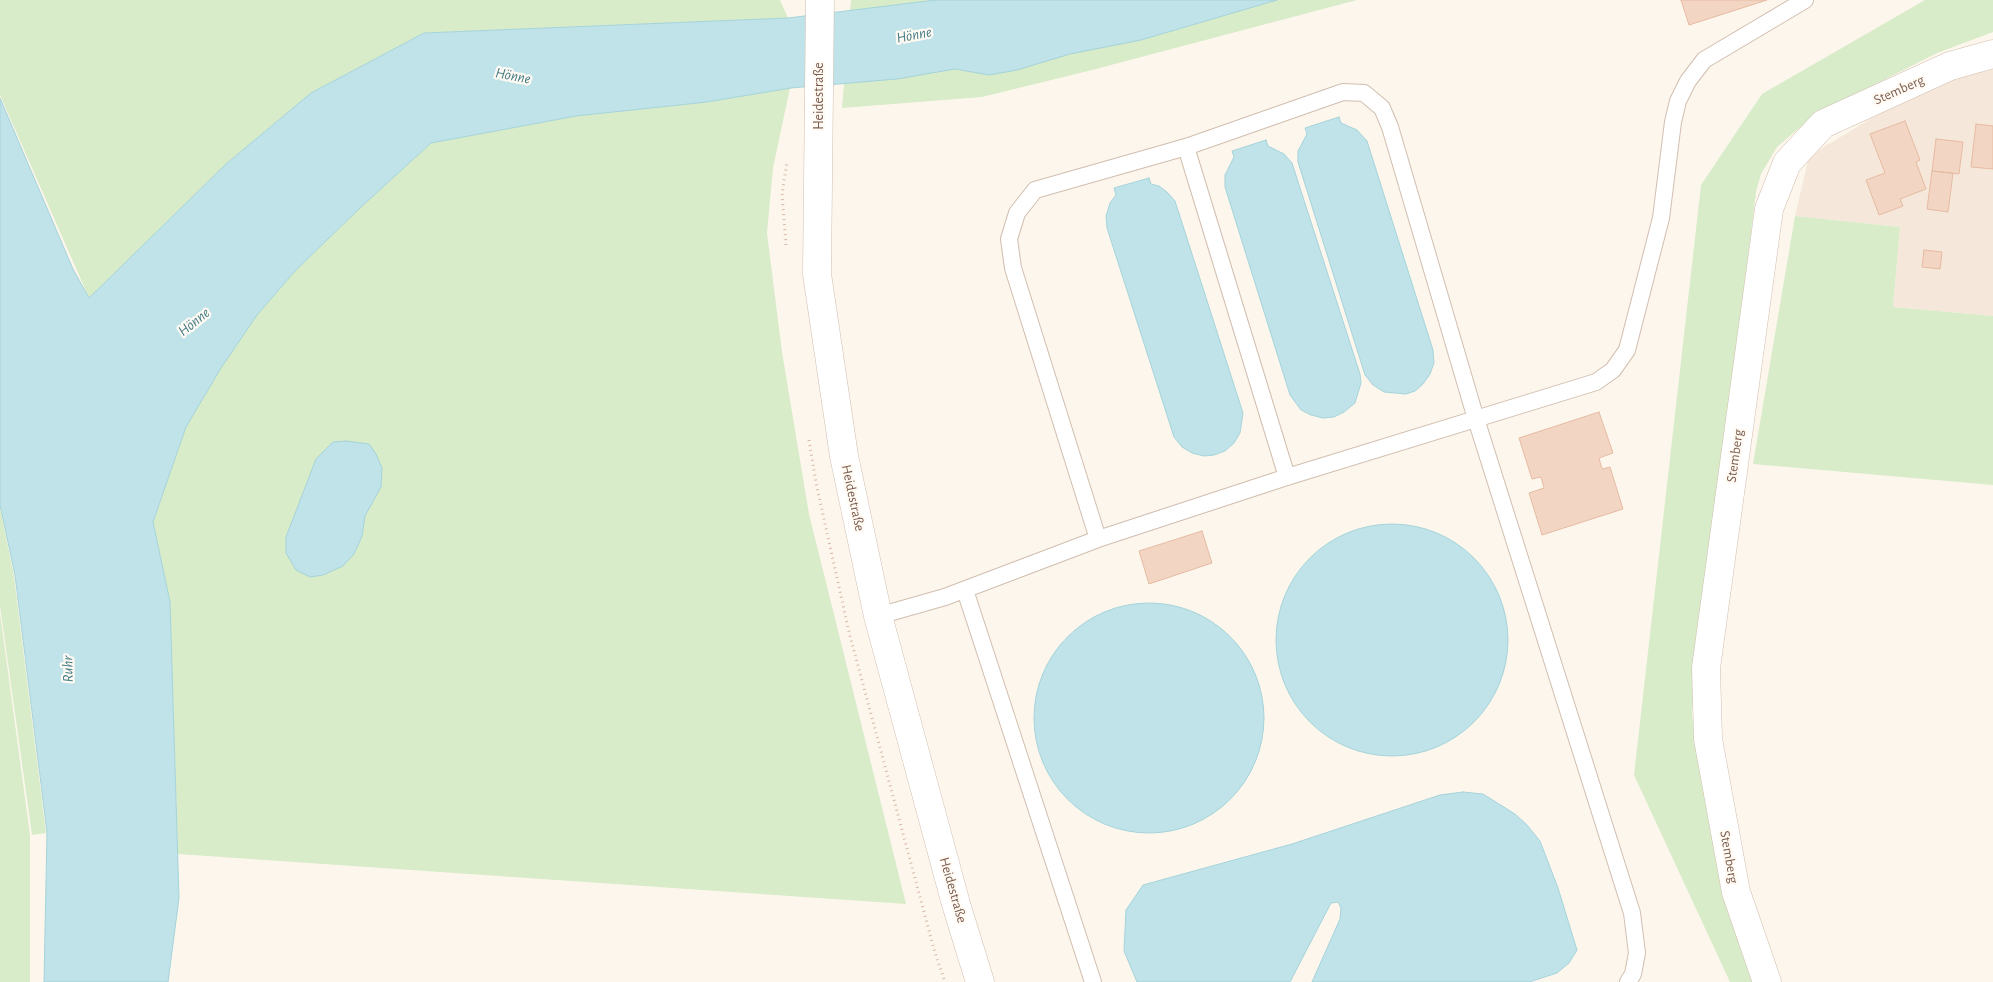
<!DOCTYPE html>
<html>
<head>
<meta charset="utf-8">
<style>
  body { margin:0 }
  canvas { display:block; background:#fdf6ec }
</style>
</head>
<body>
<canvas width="1993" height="982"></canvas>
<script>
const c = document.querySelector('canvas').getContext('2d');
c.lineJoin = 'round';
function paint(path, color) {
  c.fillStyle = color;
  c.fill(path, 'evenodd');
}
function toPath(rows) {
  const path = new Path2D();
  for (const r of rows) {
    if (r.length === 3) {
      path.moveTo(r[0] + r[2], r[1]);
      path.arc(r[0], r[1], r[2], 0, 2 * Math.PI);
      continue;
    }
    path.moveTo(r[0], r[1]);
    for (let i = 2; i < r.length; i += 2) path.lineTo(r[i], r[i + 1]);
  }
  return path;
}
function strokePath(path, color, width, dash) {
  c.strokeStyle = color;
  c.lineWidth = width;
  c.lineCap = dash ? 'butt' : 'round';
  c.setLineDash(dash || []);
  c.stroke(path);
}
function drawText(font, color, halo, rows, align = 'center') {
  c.font = font + ' "Alegreya Sans",sans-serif';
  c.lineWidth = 4.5;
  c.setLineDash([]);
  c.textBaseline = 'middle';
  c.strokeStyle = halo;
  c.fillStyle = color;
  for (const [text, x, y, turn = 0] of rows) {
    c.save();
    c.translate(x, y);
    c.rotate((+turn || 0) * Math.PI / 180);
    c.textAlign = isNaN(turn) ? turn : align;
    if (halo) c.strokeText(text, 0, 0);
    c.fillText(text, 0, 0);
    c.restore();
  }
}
paint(toPath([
  [1993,66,1993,316,1893,307,1900,227,1795,216,1809,156,1918,90]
]), '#f5e8da');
paint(toPath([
  [0,0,780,0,788,18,424,33,311,93,226,164,89,298,0,95],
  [851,0,1357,0,1092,70,982,97,842,108],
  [1925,0,1993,0,1993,32,1937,53,1813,116,1777,147,1761,174,1756,192,1719,494,1696,640,1692,715,1704,791,1724,893,1733,926,1753,982,1730,982,1634,775,1701,185,1762,94],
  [790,88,773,168,767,233,782,352,809,514,906,904,178,854,170,602,153,522,186,427,221,368,257,315,295,271,360,208,431,143,576,116,707,102],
  [1795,216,1900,227,1893,307,1993,316,1993,485,1753,464],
  [0,508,14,576,46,833,32,835,0,606],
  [0,613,30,835,30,982,0,982]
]), '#d8ecc9');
const water = toPath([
  [936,0,1277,0,1141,40,1070,54,1017,70,989,75,955,69,897,79,791,88,707,102,576,116,431,143,360,208,295,271,257,315,221,368,186,427,153,522,170,602,179,898,168,982,44,982,47,832,15,575,0,505,0,98,73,269,89,298,226,164,311,93,424,33,788,18,936,0],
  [1339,117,1341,123,1357,130,1367,141,1433,350,1434,363,1430,374,1423,384,1415,391,1406,394,1384,392,1373,385,1365,375,1298,162,1298,151,1307,134,1305,128,1339,117],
  [1266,140,1268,146,1284,154,1292,163,1360,374,1361,383,1355,403,1344,412,1334,417,1323,418,1311,415,1301,410,1290,395,1225,187,1225,175,1234,157,1232,151,1266,140],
  [1149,178,1151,184,1159,186,1167,192,1175,201,1243,413,1240,433,1234,443,1225,451,1214,455,1204,456,1192,453,1182,447,1174,437,1107,228,1106,216,1110,203,1116,195,1114,188,1149,178],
  [346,441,369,444,376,454,382,468,381,487,365,516,362,536,354,554,343,566,323,575,310,577,296,570,286,553,286,537,316,459,333,442,346,441],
  [1392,640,116],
  [1149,718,115],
  [1463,792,1483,794,1515,814,1527,825,1540,841,1558,888,1577,950,1569,963,1557,973,1529,982,1312,982,1340,919,1341,908,1338,902,1331,903,1290,982,1137,982,1124,951,1126,910,1143,885,1292,844,1440,795,1463,792]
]);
paint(water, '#bfe3e8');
strokePath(water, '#a5d3da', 1);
const building = toPath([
  [1681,0,1767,0,1689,25,1681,0],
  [1905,121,1920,160,1916,162,1926,189,1900,199,1903,206,1879,215,1866,180,1885,173,1870,134,1905,121],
  [1976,124,1993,126,1993,169,1971,167,1976,124],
  [1936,139,1963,142,1959,174,1932,171,1936,139],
  [1932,171,1953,173,1948,212,1927,209,1932,171],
  [1924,250,1942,252,1940,269,1922,267,1924,250],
  [1599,412,1613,453,1599,458,1602,469,1610,467,1623,509,1542,535,1529,493,1544,488,1541,477,1532,479,1519,438,1599,412],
  [1202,531,1212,563,1149,584,1139,551,1202,531]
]);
paint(building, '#f3d5c3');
strokePath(building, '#e6bba3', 1);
const lane = toPath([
  [1186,147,1287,477],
  [1098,539,1013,268,1009,239,1017,213,1035,190,1186,147,1343,92,1364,93,1382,108,1390,127,1476,419,1632,913,1637,953,1633,974,1628,982],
  [965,590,1093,982],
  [878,616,945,597,1098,539,1287,477,1596,382,1613,370,1627,350,1661,218,1673,122,1678,101,1688,81,1704,60,1805,0]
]);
const street = toPath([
  [820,0,817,274,844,456,878,616,956,904,980,982],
  [1767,982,1736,892,1708,739,1706,668,1769,209,1787,163,1823,124,1950,66,1993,54]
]);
strokePath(lane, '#d1beb0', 18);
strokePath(street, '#d1beb0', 29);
strokePath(toPath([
  [786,245,782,194,787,162],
  [809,440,816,483,849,632,935,953,945,982]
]), '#d9b8a5', 3, [1, 4]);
strokePath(lane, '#fff', 16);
strokePath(street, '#fff', 28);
drawText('14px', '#7a5c4d', '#fffaf3', [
  ["Stemberg",1899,90,-24],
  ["Heidestraße",819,96,-90],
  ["Stemberg",1735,456,-82],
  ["Heidestraße",853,498,78],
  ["Stemberg",1729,857,80],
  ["Heidestraße",953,890,74]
]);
drawText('italic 15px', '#437c86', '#fffaf3', [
  ["Hönne",914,35,-11],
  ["Hönne",513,76,11],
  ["Hönne",194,322,-39],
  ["Ruhr",68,669,-91]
]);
</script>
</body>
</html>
